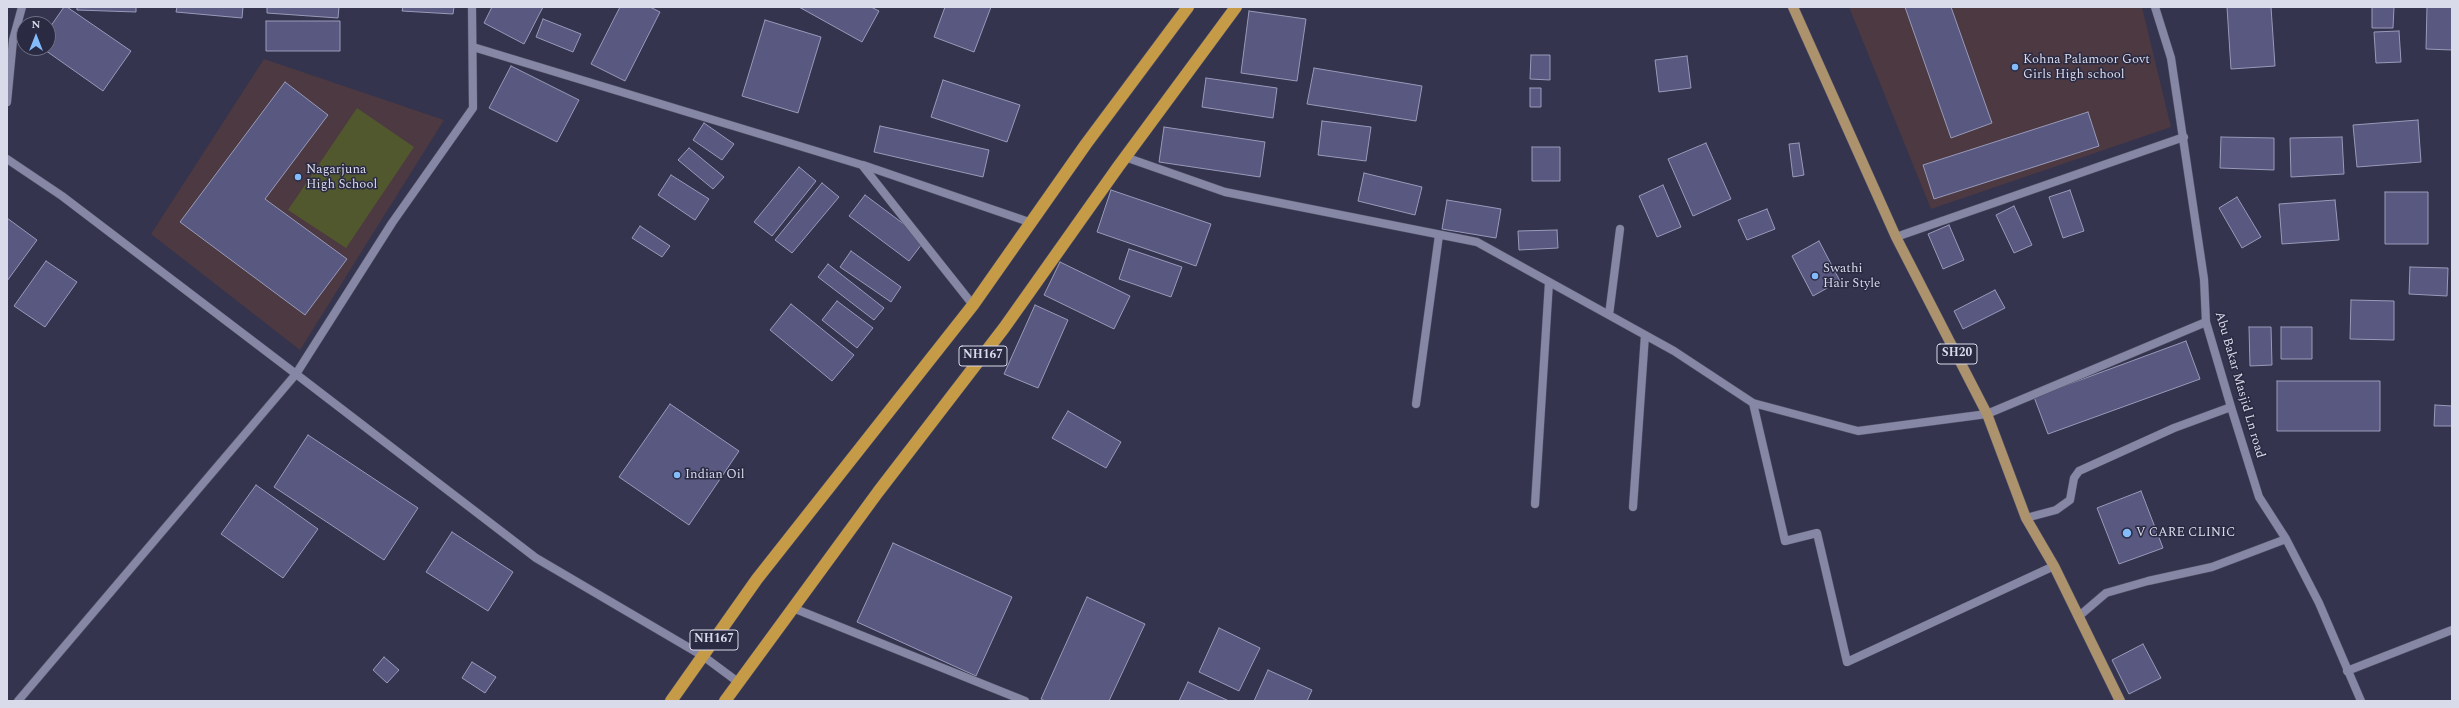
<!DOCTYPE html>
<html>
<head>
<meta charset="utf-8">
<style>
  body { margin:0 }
  #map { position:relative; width:2459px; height:708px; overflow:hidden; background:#34344e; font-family:Spectral,serif }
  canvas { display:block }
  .frame { position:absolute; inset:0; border:8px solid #d9daea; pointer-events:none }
  .north { position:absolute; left:16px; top:16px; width:40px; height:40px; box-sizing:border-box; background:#2a2a43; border:1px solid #707086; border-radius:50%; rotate:0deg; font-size:11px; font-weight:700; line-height:16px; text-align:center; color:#d9daea }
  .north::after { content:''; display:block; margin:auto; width:14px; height:18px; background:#84bcfb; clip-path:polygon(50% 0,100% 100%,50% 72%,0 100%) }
</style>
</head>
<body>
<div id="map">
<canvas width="2459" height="708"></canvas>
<div class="frame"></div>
<div class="north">N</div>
</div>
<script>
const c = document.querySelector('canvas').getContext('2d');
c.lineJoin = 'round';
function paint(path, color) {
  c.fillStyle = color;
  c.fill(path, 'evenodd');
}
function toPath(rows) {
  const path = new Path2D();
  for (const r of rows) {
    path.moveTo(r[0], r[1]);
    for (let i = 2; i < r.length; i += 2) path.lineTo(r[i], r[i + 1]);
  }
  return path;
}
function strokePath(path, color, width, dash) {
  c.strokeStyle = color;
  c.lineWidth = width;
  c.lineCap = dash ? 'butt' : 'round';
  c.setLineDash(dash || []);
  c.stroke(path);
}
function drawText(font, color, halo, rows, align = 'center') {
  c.font = font + ' Spectral,serif';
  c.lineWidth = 3;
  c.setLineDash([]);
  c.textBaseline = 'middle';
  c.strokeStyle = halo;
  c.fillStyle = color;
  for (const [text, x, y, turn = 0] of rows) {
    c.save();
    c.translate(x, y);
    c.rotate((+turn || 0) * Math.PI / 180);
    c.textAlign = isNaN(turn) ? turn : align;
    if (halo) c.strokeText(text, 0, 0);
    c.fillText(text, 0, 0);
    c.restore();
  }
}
paint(toPath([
  [1849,7,2142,7,2171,127,1931,209],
  [264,59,444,120,300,350,151,234]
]), '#4c3941');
paint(toPath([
  [357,108,414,147,346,248,288,210]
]), '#52582e');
const building = toPath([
  [64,7,67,7,131,51,103,91,42,48,48,48,48,30,64,7],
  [77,7,136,7,136,12,77,10,77,7],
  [177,7,243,7,242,18,176,12,177,7],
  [267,7,339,7,338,18,267,13,267,7],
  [403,7,454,7,453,14,402,11,403,7],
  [492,7,543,7,524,44,484,23,492,7],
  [620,7,650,7,660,12,625,81,591,64,620,7],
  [799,7,871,7,879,11,862,42,799,7],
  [945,7,991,7,974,52,934,37,945,7],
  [1905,7,1951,7,1992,123,1951,138,1905,7],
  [2227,7,2271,7,2275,66,2231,69,2227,7],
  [2372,7,2394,7,2393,28,2372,28,2372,7],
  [2427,7,2452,7,2452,50,2426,49,2427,7],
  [1249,11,1306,19,1297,81,1241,73,1249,11],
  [543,19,581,34,573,52,536,37,543,19],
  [765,20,821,37,798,113,742,96,765,20],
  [266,21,340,21,340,51,266,51,266,21],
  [2399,31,2401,62,2376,63,2374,32,2399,31],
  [1531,55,1550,55,1550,80,1530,79,1531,55],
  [1687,56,1691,88,1659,92,1655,60,1687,56],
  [511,66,579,100,557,142,489,108,511,66],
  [1314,68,1422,86,1416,121,1307,104,1314,68],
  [1206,78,1277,88,1273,118,1202,107,1206,78],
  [943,80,1020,105,1007,142,931,117,943,80],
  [285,82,328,115,265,199,347,259,305,315,180,222,285,82],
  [1530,88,1541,88,1541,107,1530,107,1530,88],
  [2088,112,2099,146,1934,199,1923,165,2088,112],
  [2418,120,2421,162,2357,167,2353,125,2418,120],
  [1322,121,1371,127,1366,161,1318,155,1322,121],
  [704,123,734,144,722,160,693,140,704,123],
  [880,126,989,150,983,177,874,152,880,126],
  [1164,127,1265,142,1260,177,1159,162,1164,127],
  [2221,137,2274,138,2274,170,2220,168,2221,137],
  [2342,137,2344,174,2291,177,2290,138,2342,137],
  [1706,143,1731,199,1693,216,1668,159,1706,143],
  [1799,143,1804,175,1793,177,1789,144,1799,143],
  [1532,147,1560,147,1560,181,1532,181,1532,147],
  [689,148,724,177,713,189,678,160,689,148],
  [799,167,816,181,772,236,754,222,799,167],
  [1364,173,1422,187,1415,215,1358,201,1364,173],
  [671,175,709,199,695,220,658,195,671,175],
  [822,183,839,197,792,253,775,240,822,183],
  [1663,185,1681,227,1657,237,1639,196,1663,185],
  [1111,190,1211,224,1196,266,1097,232,1111,190],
  [2070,190,2084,231,2063,238,2049,197,2070,190],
  [2385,192,2428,192,2428,244,2385,244,2385,192],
  [865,195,925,240,909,261,849,216,865,195],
  [2237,197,2261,237,2242,248,2219,208,2237,197],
  [1447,200,1501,209,1496,238,1442,229,1447,200],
  [2335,200,2339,240,2282,244,2279,204,2335,200],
  [2014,206,2032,245,2014,253,1996,215,2014,206],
  [1767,209,1775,229,1747,240,1738,220,1767,209],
  [7,218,37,240,7,281,7,218],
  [1949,225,1964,260,1943,269,1928,234,1949,225],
  [640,226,670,246,662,257,632,238,640,226],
  [1557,230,1558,248,1519,250,1518,231,1557,230],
  [1819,241,1840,281,1813,296,1792,256,1819,241],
  [1129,249,1182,267,1171,297,1119,279,1129,249],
  [851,251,901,287,891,302,840,267,851,251],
  [46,261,77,282,45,327,14,306,46,261],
  [1060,262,1130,296,1114,329,1044,295,1060,262],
  [828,264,884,308,874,320,818,277,828,264],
  [2410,267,2448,268,2447,296,2409,294,2410,267],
  [1995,290,2005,308,1963,329,1954,311,1995,290],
  [2351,300,2394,301,2394,340,2350,339,2351,300],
  [837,301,873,328,857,348,822,320,837,301],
  [791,304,854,355,832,381,770,330,791,304],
  [1035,305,1068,320,1038,388,1004,374,1035,305],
  [2249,327,2271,327,2272,365,2250,366,2249,327],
  [2281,327,2312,327,2312,359,2281,359,2281,327],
  [2186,341,2200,379,2048,434,2034,397,2186,341],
  [2277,381,2380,381,2380,431,2277,431,2277,381],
  [670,404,739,451,689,525,619,477,670,404],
  [2435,405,2452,406,2452,426,2434,426,2435,405],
  [1068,411,1121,442,1106,468,1052,438,1068,411],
  [308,435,418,508,384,560,274,487,308,435],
  [256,485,318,529,283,578,221,534,256,485],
  [2141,491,2163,548,2119,564,2097,508,2141,491],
  [452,532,513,572,488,611,426,572,452,532],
  [893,543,1012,597,976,676,857,622,893,543],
  [1087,597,1145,624,1109,701,1045,701,1041,699,1087,597],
  [1219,628,1260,648,1239,691,1199,672,1219,628],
  [2143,644,2161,678,2129,694,2112,660,2143,644],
  [384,657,399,670,387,683,373,670,384,657],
  [472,662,496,677,485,693,462,678,472,662],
  [1268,670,1312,690,1307,701,1254,701,1268,670],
  [1188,682,1229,701,1179,701,1188,682]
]);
paint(building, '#585880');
strokePath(building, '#999ab9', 1);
const street = toPath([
  [472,7,473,108,392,223,296,374,536,558,703,656,738,682],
  [2155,7,2171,58,2204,279,2206,322,2231,407,2259,497,2286,539,2319,603,2361,701],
  [473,47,862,165,973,305],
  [7,102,13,40,22,7],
  [1125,157,1225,192,1477,242,1674,351,1753,403,1858,431,1987,414,2206,322],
  [7,159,62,196,296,374,18,701],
  [863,165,1032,223],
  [1896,237,2184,137],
  [1609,315,1620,229],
  [1753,403,1785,541,1817,533,1847,662,2054,566],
  [1416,404,1439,235],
  [1535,504,1549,282],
  [1633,507,1645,335],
  [2026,518,2056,510,2070,500,2074,478,2079,471,2174,428,2231,407],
  [793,608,1025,701],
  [2078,617,2106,593,2148,581,2212,567,2286,539],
  [2347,671,2452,630]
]);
const primary = toPath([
  [1793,7,1896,237,1987,414,2026,518,2054,566,2120,701]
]);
const highway = toPath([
  [671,701,757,579,973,305,1086,144,1188,7],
  [725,701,878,492,1004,328,1118,167,1236,7]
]);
strokePath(street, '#515066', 9);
strokePath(primary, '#515066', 11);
strokePath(highway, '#515066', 13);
strokePath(street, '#8687a5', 8);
strokePath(primary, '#ac936d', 10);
strokePath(highway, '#c59b47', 12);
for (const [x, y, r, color] of [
  [2015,67,4,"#84bcfb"],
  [298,177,4,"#84bcfb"],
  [1815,276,4,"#84bcfb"],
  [677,475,4,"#84bcfb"],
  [2127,533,5,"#84bcfb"]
]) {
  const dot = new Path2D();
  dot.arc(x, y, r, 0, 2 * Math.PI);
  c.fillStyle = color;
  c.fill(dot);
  strokePath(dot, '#2a2a43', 1.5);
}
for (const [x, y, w] of [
  [1957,354,40],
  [983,356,48],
  [714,640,48]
]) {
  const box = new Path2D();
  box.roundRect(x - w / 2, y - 10, w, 20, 3);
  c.fillStyle = '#2a2a43';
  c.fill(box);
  strokePath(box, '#d9daea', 1);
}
drawText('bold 12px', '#d9daea', null, [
  ["SH20",1957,354],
  ["NH167",983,356],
  ["NH167",714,640]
]);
drawText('13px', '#d9daea', '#2a2a43', [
  ["Kohna Palamoor Govt",2023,60],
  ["Girls High school",2023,75],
  ["Nagarjuna",306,170],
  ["High School",306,185],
  ["Swathi",1823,269],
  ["Hair Style",1823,284],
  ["Indian Oil",685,475],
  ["V CARE CLINIC",2136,533]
], 'left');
drawText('13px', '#d9daea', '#2a2a43', [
  ["Abu Bakar Masjid Ln road",2239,385,74]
]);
</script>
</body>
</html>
